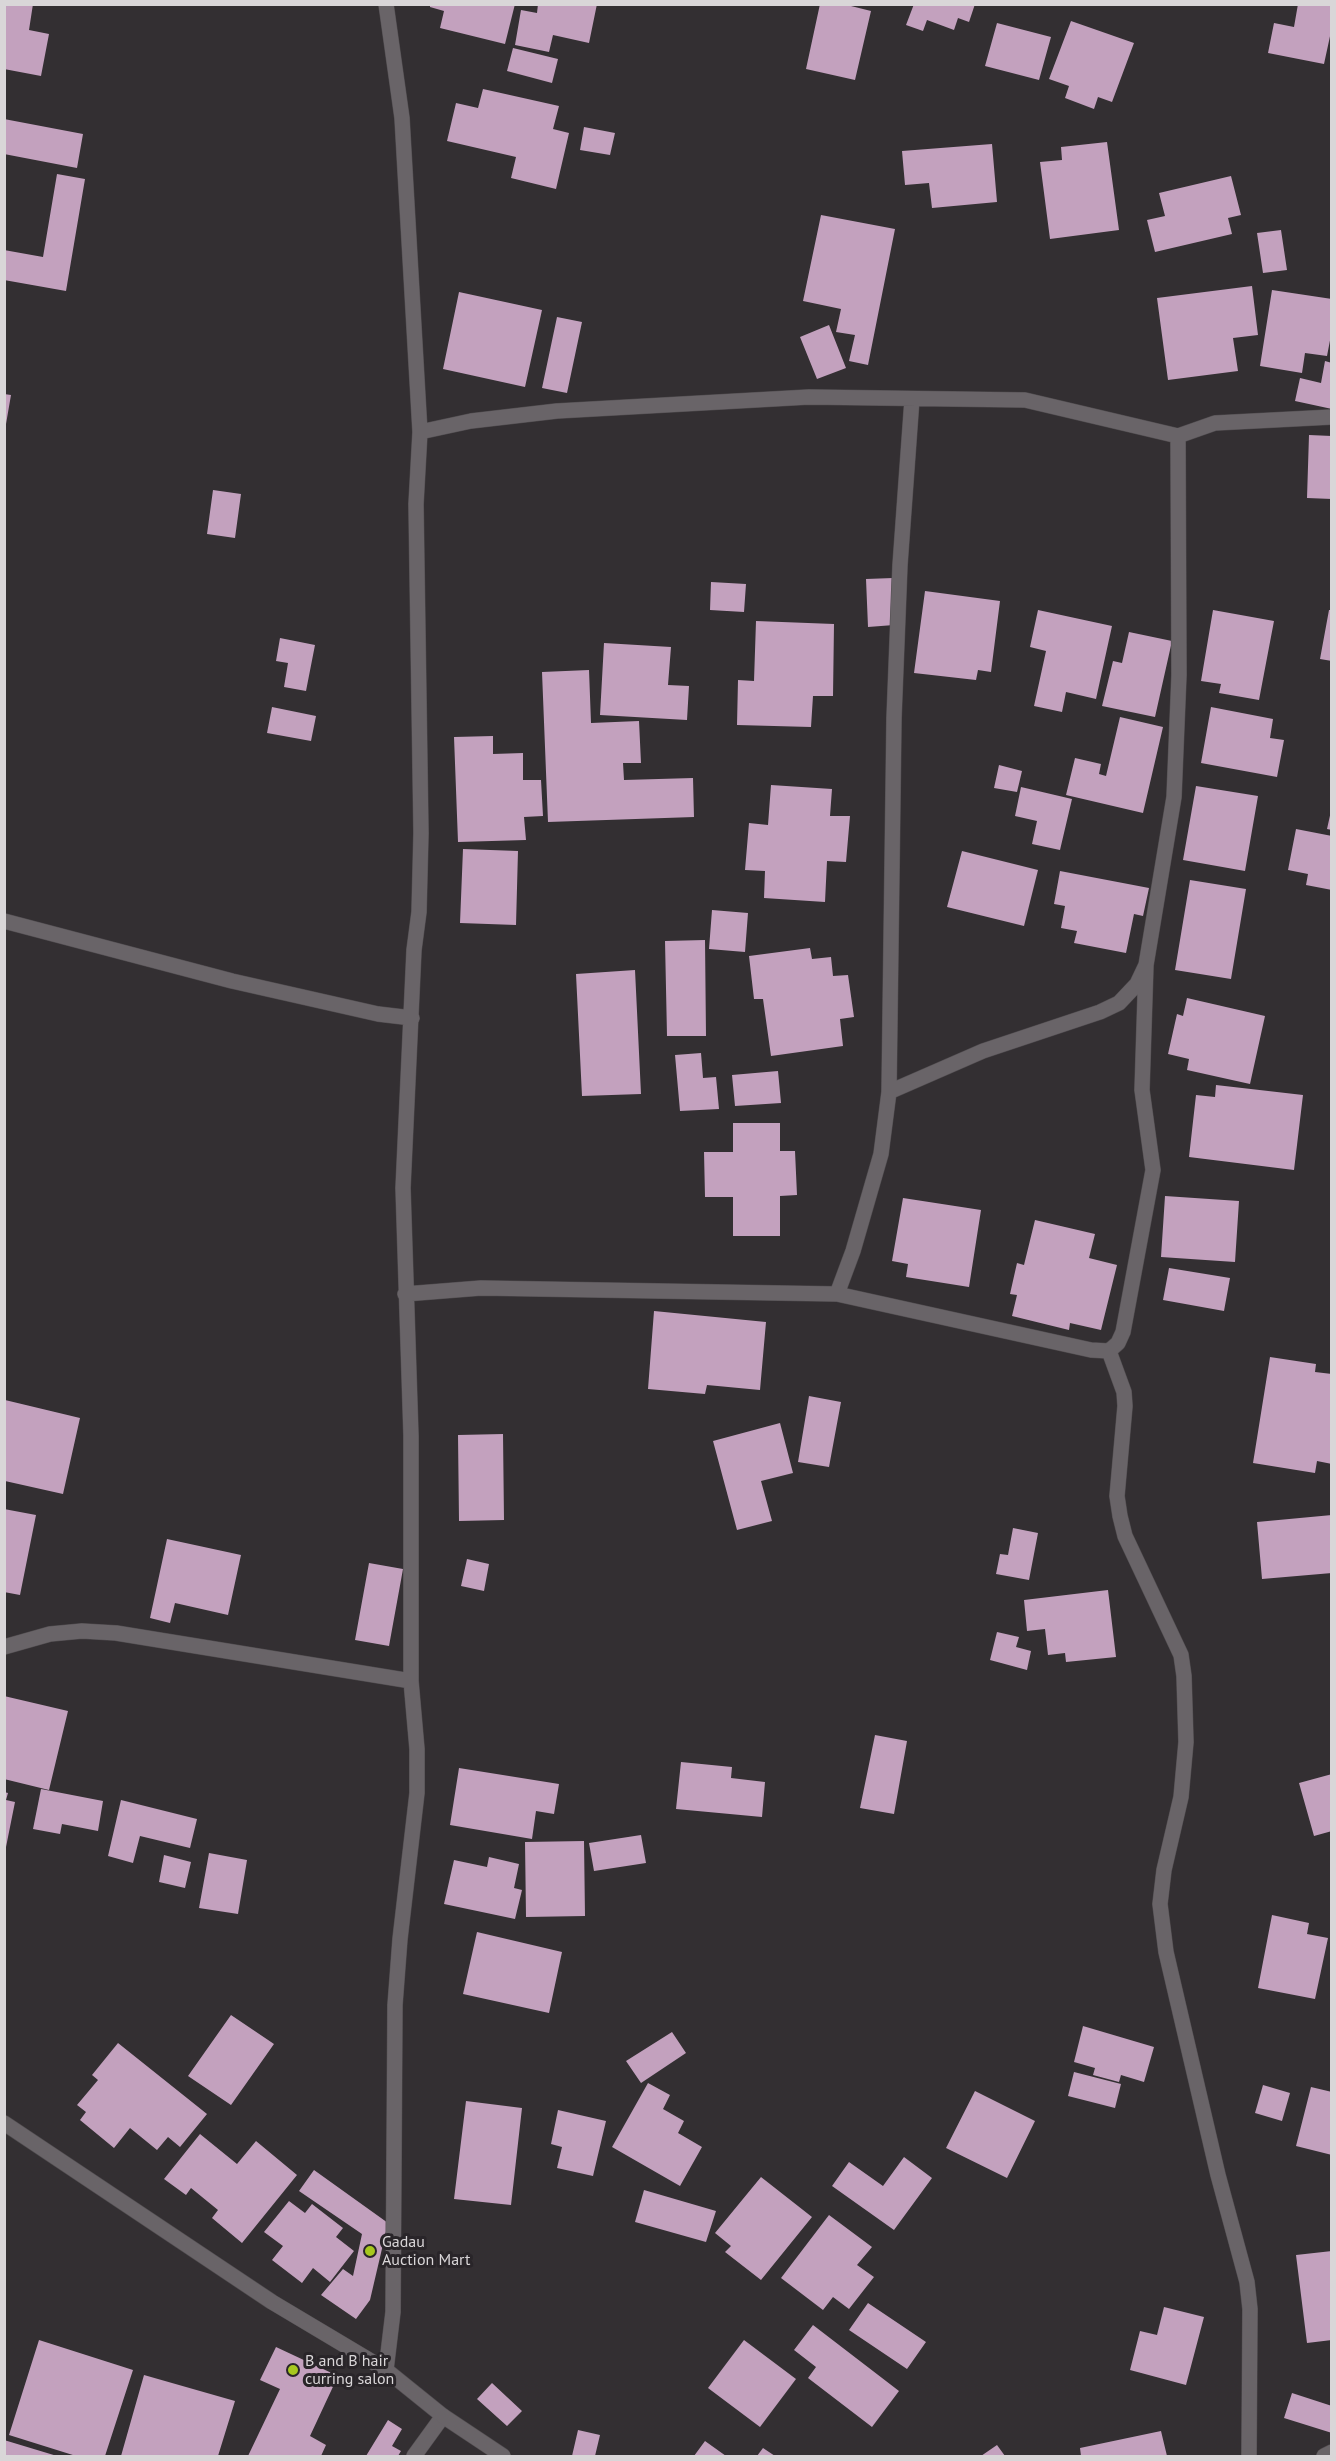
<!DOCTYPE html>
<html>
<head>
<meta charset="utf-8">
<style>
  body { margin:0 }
  #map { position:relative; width:1336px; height:2461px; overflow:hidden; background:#332f32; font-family:"PT Sans",sans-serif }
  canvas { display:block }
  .frame { position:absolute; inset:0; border:6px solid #d9d6d8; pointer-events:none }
</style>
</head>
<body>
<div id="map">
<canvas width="1336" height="2461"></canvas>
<div class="frame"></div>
</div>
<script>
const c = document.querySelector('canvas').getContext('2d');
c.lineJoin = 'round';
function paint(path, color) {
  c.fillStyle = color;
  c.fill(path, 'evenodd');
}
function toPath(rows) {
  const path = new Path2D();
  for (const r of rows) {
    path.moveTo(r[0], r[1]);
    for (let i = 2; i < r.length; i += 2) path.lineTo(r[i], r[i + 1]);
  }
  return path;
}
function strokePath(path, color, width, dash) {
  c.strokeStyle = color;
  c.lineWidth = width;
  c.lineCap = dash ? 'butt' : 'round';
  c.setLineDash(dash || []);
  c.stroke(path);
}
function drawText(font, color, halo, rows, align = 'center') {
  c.font = font + ' "PT Sans",sans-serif';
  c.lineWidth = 6;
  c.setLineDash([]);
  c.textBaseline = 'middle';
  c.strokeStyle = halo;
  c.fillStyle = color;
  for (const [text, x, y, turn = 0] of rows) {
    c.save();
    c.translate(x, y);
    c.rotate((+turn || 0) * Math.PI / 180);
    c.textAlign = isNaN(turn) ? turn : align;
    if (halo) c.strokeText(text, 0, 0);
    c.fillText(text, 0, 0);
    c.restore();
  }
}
paint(toPath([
  [4,4,33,4,29,30,49,34,41,76,4,69],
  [430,4,515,4,505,44,440,28,444,11,430,7],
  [538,4,597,4,589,43,553,35,549,52,515,45,521,10,537,13],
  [820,4,843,4,871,11,855,80,806,69],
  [914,4,975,4,969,22,958,18,954,30,927,20,923,31,906,25],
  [1298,4,1332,4,1332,27,1324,64,1268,53,1274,23,1294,27],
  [1071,21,1134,43,1112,102,1098,97,1094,109,1065,98,1069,86,1049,79],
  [997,23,1051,37,1039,80,985,66],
  [513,48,558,59,552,83,507,71],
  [483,89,559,106,553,129,569,133,556,189,511,178,516,157,447,141,456,103,478,108],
  [4,119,83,134,77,168,4,154],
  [584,127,615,133,610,155,580,150],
  [1107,142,1119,230,1050,239,1040,162,1062,160,1061,147],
  [992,144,997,202,932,208,929,183,905,185,902,151],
  [57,174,85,179,66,291,4,280,4,250,43,257],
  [1231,176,1241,215,1228,218,1232,234,1155,252,1147,220,1165,216,1159,193],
  [821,215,895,229,868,365,849,361,855,335,836,332,841,309,803,301],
  [1281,230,1287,270,1263,273,1257,233],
  [1252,286,1258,335,1233,338,1238,371,1168,380,1157,298],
  [1272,290,1332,299,1332,330,1327,356,1305,353,1302,373,1260,366],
  [459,292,542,310,525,387,443,369],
  [557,317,582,322,567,393,542,388],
  [829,325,846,368,817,379,800,337],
  [1325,361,1332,363,1332,409,1295,401,1300,378,1321,383],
  [4,394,11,395,6,424,4,424],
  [1309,435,1332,436,1332,499,1307,498],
  [213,490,241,494,235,538,207,534],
  [893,578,894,625,868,627,866,579],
  [711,582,746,584,744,612,710,610],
  [925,591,1000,601,991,672,978,670,976,680,914,673],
  [1038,610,1112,626,1096,699,1066,692,1062,712,1034,706,1046,651,1030,647],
  [1213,610,1274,621,1259,700,1219,693,1221,684,1201,681],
  [1329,610,1332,610,1332,661,1320,659],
  [756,621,834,624,833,696,813,696,811,727,737,725,738,680,754,681],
  [1129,632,1172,641,1155,717,1102,706,1113,661,1122,663],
  [280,638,315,645,306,691,284,687,288,663,276,661],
  [604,643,671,647,668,685,689,686,687,720,600,715],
  [589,670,591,723,639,721,641,763,623,763,624,780,693,778,694,817,548,822,542,672],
  [272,707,316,716,311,741,267,733],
  [1211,707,1273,719,1270,738,1284,740,1277,777,1201,763],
  [1120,717,1163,727,1143,813,1066,795,1075,758,1101,764,1099,774,1106,776],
  [493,736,493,754,523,753,523,780,541,780,543,816,524,817,526,840,458,842,454,737],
  [999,765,1022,771,1017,792,994,788],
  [771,785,832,789,830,816,850,816,846,862,827,861,825,902,764,898,765,871,745,870,749,823,768,825],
  [1196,786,1258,796,1245,871,1183,860],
  [1021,787,1072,799,1060,850,1032,844,1037,821,1015,816],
  [1331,811,1332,812,1332,830,1327,829],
  [1296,829,1332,836,1332,890,1306,885,1308,874,1288,870],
  [463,849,518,851,516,925,460,923],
  [962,851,1038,870,1024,926,947,907],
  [1060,871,1149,888,1143,916,1134,914,1126,953,1074,943,1077,931,1061,928,1065,906,1054,904],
  [1190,880,1246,889,1231,979,1175,970],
  [712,910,748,913,745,952,709,949],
  [705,940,706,1036,667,1036,665,941],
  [810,948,812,959,831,957,833,976,848,975,854,1017,840,1019,843,1046,771,1056,763,999,754,999,749,956],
  [635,970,641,1094,582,1096,576,974],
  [1187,998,1265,1016,1250,1084,1187,1070,1189,1059,1168,1054,1177,1014,1183,1016],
  [701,1053,703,1078,716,1077,719,1109,680,1111,675,1055],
  [778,1071,781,1103,735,1106,732,1075],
  [1216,1085,1303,1095,1294,1170,1189,1157,1196,1095,1215,1097],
  [733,1123,780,1123,780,1151,795,1151,797,1195,780,1196,780,1236,733,1236,733,1197,705,1197,704,1152,733,1152],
  [1165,1196,1239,1201,1235,1262,1161,1257],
  [903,1198,981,1210,969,1287,906,1277,908,1264,892,1261],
  [1035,1220,1095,1234,1089,1258,1117,1265,1101,1330,1070,1323,1069,1330,1012,1316,1017,1295,1010,1294,1017,1263,1024,1265],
  [1169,1268,1230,1278,1224,1311,1163,1300],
  [654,1311,766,1322,760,1390,707,1385,705,1394,648,1389],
  [1270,1357,1316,1364,1315,1372,1332,1374,1332,1464,1317,1461,1315,1473,1253,1463],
  [809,1396,841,1402,829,1467,798,1462],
  [5,1400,80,1418,63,1494,5,1481],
  [780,1423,793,1473,761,1481,772,1521,737,1530,713,1441],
  [503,1434,504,1520,459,1521,458,1435],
  [4,1509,36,1515,20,1595,4,1592],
  [1332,1515,1332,1573,1262,1579,1257,1522],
  [1013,1528,1038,1533,1029,1580,996,1574,1000,1554,1008,1555],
  [167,1539,241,1555,228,1615,175,1603,170,1623,150,1618],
  [467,1559,489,1564,484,1591,461,1586],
  [369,1563,403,1569,389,1646,355,1640],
  [1108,1590,1116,1657,1066,1662,1065,1653,1048,1655,1045,1629,1027,1631,1024,1600],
  [997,1632,1019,1637,1016,1647,1031,1651,1027,1670,990,1660],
  [4,1696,68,1711,49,1790,4,1779],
  [875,1735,907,1741,894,1814,860,1808],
  [681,1762,732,1767,731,1778,765,1782,762,1817,676,1809],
  [459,1768,559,1784,554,1814,536,1811,532,1839,450,1825],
  [1332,1774,1332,1831,1314,1836,1299,1783],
  [41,1789,103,1801,98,1831,62,1824,60,1834,33,1829],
  [4,1792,8,1793,6,1800,15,1802,6,1847],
  [121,1800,197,1819,190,1848,140,1836,133,1863,108,1856],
  [641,1835,646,1863,594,1871,589,1843],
  [584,1841,585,1916,526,1917,525,1842],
  [209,1853,247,1860,238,1914,199,1908],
  [164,1855,191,1862,185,1888,159,1882],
  [489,1857,519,1864,514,1888,522,1890,515,1919,444,1904,454,1860,487,1867],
  [1272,1915,1309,1923,1307,1934,1328,1938,1315,1999,1258,1988],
  [477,1932,562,1952,549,2013,463,1994],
  [231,2015,274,2044,231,2105,188,2076],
  [1083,2026,1154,2047,1144,2082,1121,2075,1119,2082,1093,2075,1095,2068,1074,2062],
  [672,2032,686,2053,641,2083,626,2061],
  [118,2043,207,2114,180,2147,168,2137,157,2150,130,2128,114,2148,80,2120,86,2112,77,2105,98,2080,92,2075],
  [1074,2072,1121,2084,1115,2108,1068,2096],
  [648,2083,670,2095,663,2109,684,2121,678,2133,702,2147,680,2186,612,2147],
  [1263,2085,1290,2093,1282,2121,1255,2113],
  [1311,2087,1332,2092,1332,2155,1296,2146],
  [975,2091,1035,2121,1007,2178,946,2148],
  [466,2101,522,2108,511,2205,454,2199],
  [558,2110,606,2121,593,2176,557,2168,562,2147,551,2144],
  [200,2134,237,2164,256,2141,297,2175,242,2243,212,2218,218,2210,191,2188,186,2195,164,2179],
  [904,2157,932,2178,894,2230,832,2186,849,2162,883,2186],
  [314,2170,388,2223,370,2300,356,2319,321,2295,343,2269,353,2276,362,2234,299,2191],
  [761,2177,812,2217,761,2280,725,2252,731,2246,715,2233],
  [644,2190,716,2211,706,2242,635,2222],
  [289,2201,305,2213,312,2204,343,2228,336,2237,354,2251,330,2282,313,2268,302,2283,272,2260,283,2246,264,2232],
  [829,2215,872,2247,857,2265,874,2277,849,2309,833,2297,823,2310,781,2278],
  [1332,2251,1332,2340,1307,2343,1296,2255],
  [868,2303,926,2342,907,2369,849,2330],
  [1164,2307,1204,2317,1186,2385,1130,2370,1140,2331,1157,2335],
  [813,2325,899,2391,872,2427,808,2378,816,2367,794,2350],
  [39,2340,133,2370,105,2456,76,2456,9,2435],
  [744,2340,796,2379,760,2427,708,2388],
  [276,2347,338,2376,310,2436,326,2445,321,2456,248,2456,280,2389,260,2380],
  [144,2375,235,2401,218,2456,121,2456],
  [492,2383,522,2411,507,2426,477,2399],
  [1292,2393,1332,2406,1332,2433,1284,2418],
  [388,2420,402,2429,392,2446,401,2451,398,2456,366,2456],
  [578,2430,600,2435,595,2456,572,2456],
  [1161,2431,1167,2456,1081,2456,1080,2448],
  [4,2440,57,2456,4,2456],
  [705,2441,726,2456,694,2456],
  [997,2445,1005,2456,981,2456],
  [763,2448,775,2456,757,2456]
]), '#c3a1be');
const service = toPath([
  [414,2456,443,2416]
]);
const minor = toPath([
  [420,432,471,421,557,411,809,397,1025,400,1178,436,1215,423,1332,417],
  [4,921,232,981,378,1014,412,1018],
  [889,1092,894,718,900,565,912,399],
  [405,1294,481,1288,837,1294,1091,1350,1109,1351,1118,1343,1123,1332,1153,1170,1142,1090,1146,965],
  [837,1294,853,1251,881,1154,889,1092,983,1051,1100,1012,1119,1003,1137,984,1146,965,1174,797,1179,675,1178,436],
  [1109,1351,1124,1392,1125,1406,1117,1496,1120,1516,1125,1536,1181,1655,1184,1676,1186,1742,1181,1797,1164,1870,1160,1904,1166,1952,1218,2175,1247,2282,1250,2309,1249,2456],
  [4,1647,50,1634,82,1631,116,1633,411,1681],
  [386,2370,393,2312,395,2005,400,1939,417,1793,417,1749,411,1681,411,1436,403,1188,414,950,419,912,421,833,416,504,420,432,402,118,386,4],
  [1324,2456,1332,2452]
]);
const tertiary = toPath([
  [4,2123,272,2302,386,2370,443,2416,503,2456]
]);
strokePath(service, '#504c4f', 16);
strokePath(minor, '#504c4f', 16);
strokePath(tertiary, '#504c4f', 16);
strokePath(service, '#696468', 15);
strokePath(minor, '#696468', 15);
strokePath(tertiary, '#696468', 15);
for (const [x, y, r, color] of [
  [370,2251,6,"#a7c81f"],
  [293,2370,6,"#a7c81f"]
]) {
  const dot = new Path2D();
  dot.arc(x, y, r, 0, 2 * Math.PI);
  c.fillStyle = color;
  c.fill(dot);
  strokePath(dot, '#292529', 2);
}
drawText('16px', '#d9d6d8', '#292529', [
  ["Gadau",382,2242],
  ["Auction Mart",382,2260],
  ["B and B hair",305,2361],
  ["curring salon",305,2379]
], 'left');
</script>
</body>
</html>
